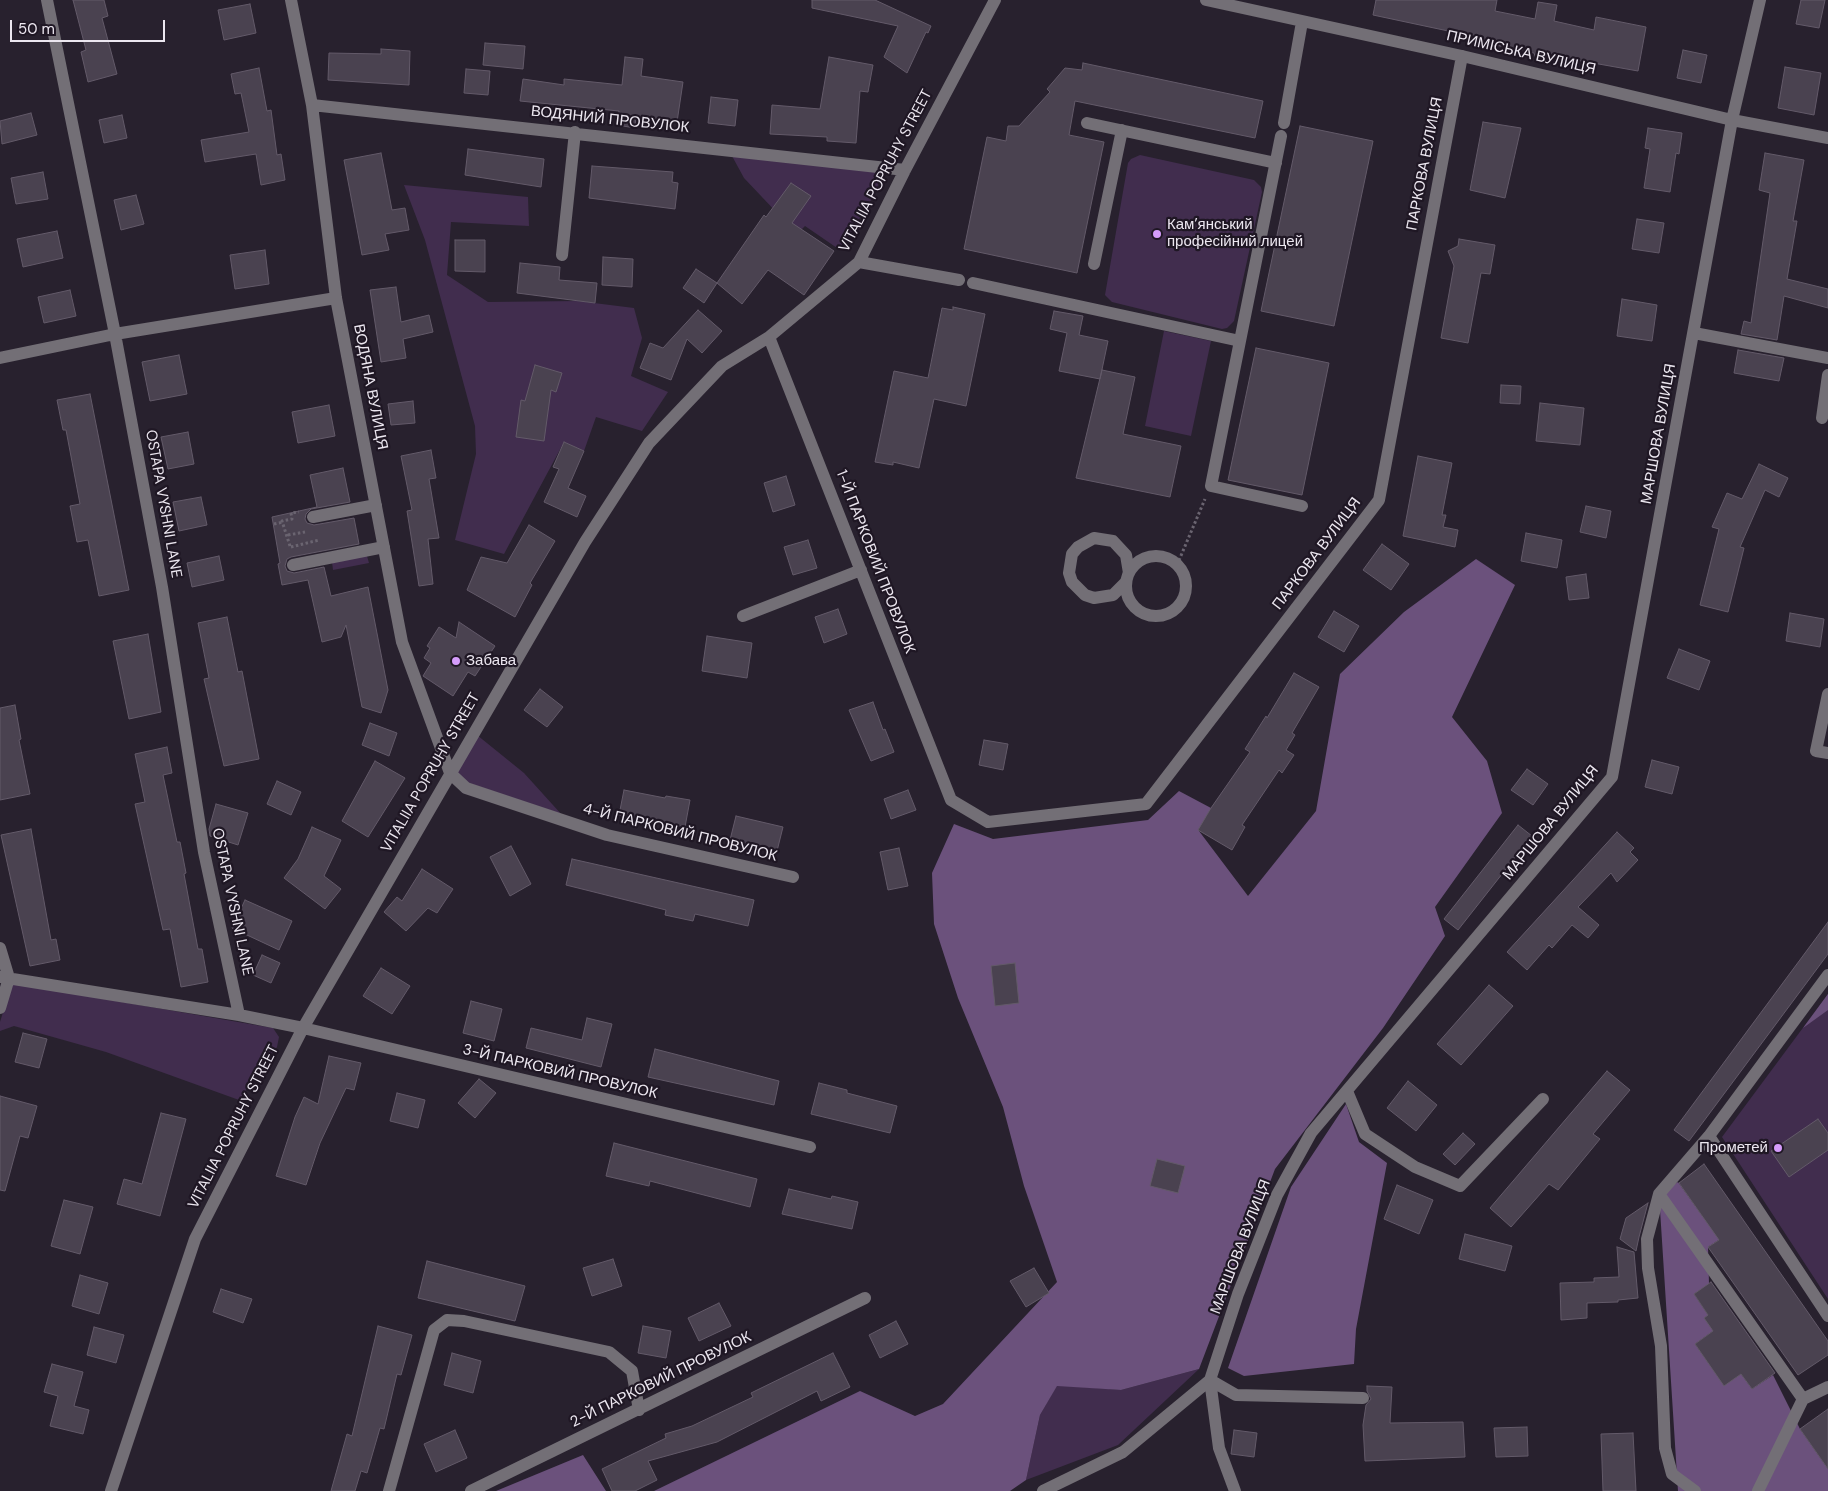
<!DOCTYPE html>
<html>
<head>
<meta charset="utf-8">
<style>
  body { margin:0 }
  #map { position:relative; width:1828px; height:1491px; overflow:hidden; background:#28212e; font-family:"DM Sans",sans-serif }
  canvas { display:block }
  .scale { position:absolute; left:10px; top:20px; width:155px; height:22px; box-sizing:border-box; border:2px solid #ece7f0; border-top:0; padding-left:6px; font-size:15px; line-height:18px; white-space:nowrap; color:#ece7f0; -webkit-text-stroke:4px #1f1724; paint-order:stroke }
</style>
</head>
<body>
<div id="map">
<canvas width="1828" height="1491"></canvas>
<div class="scale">50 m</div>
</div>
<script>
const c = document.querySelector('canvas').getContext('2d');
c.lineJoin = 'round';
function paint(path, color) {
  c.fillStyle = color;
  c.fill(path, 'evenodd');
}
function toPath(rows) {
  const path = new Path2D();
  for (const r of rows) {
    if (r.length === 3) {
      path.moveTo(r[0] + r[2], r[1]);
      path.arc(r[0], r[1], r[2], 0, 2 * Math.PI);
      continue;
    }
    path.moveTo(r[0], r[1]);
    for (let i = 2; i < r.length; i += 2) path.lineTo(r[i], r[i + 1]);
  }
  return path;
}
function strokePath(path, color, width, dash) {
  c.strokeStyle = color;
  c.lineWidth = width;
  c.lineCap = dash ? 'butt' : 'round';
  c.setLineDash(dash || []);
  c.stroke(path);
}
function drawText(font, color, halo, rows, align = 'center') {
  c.font = font + ' "DM Sans",sans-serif';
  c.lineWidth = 4.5;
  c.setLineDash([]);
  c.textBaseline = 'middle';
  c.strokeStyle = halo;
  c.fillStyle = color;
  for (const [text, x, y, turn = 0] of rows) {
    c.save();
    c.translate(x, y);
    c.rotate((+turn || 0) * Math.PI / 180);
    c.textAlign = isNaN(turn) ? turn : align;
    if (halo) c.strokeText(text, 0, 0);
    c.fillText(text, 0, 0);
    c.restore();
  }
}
paint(toPath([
  [1140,155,1254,180,1261,187,1262,192,1234,321,1227,328,1222,329,1112,302,1105,295,1128,163,1131,159],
  [732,156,876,172,878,185,871,200,840,250,805,226,797,234,744,178],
  [404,185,528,197,529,226,451,222,447,275,488,302,578,301,634,308,642,338,631,376,668,392,642,431,596,417,584,451,564,442,504,554,455,540,476,454,475,426,425,240],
  [1164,331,1211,341,1191,436,1145,426],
  [367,556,369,563,333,570,332,562],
  [477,735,524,773,562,815,468,783,455,771],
  [12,983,273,1028,279,1037,277,1047,239,1100,106,1052,14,1026,0,1031,0,1022],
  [1828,994,1828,1299,1722,1137],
  [1199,1369,1118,1445,1026,1480,1040,1415,1057,1385,1121,1390]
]), '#412d4e');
paint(toPath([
  [1476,559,1515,585,1452,717,1487,761,1502,813,1435,907,1445,936,1383,1028,1275,1169,1199,1369,1121,1390,1057,1386,1040,1415,1026,1480,1010,1491,654,1491,860,1391,915,1416,943,1404,1057,1282,1024,1186,1003,1107,958,998,934,924,932,873,954,824,993,839,1148,820,1179,791,1211,808,1199,831,1248,896,1316,811,1340,674,1404,612],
  [1828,994,1828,1010,1803,1028],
  [1346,1104,1359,1142,1387,1163,1356,1329,1354,1364,1244,1376,1228,1368,1291,1187],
  [1678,1182,1703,1217,1729,1233,1708,1247,1709,1284,1694,1294,1708,1315,1713,1331,1695,1344,1724,1385,1741,1374,1752,1389,1773,1375,1800,1429,1828,1469,1828,1491,1678,1491,1659,1194],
  [583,1455,606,1491,496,1491]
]), '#6b517c');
const building = toPath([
  [73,0,104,0,108,16,102,18,117,74,88,82,81,52,86,50,73,0],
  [812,0,875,0,931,26,928,33,926,32,907,73,884,57,898,26,812,8,812,0],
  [1376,0,1497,0,1495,11,1535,19,1538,2,1557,5,1554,21,1594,30,1596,17,1646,27,1638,71,1548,55,1536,59,1534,53,1466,39,1467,35,1373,15,1376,0],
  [1801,0,1825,0,1819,28,1796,24,1801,0],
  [250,4,256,33,224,40,218,10,250,4],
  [485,43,525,46,523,69,483,65,485,43],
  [381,49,410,51,409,85,328,80,329,53,381,54,381,49],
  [1683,50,1707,55,1701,83,1677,78,1683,50],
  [625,57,643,59,641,76,683,82,677,122,636,116,635,128,617,125,619,111,520,101,523,79,564,85,564,79,622,85,625,57],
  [829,57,873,65,868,92,860,91,856,143,827,141,827,137,770,134,772,105,820,109,829,57],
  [1083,63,1263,101,1255,138,1075,101,1069,135,1104,142,1077,273,964,249,987,137,1006,141,1008,126,1019,126,1050,92,1047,89,1065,68,1082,70,1083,63],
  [1785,67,1821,73,1814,115,1778,108,1785,67],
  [259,68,267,111,271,110,277,155,281,154,285,180,261,185,256,154,205,162,201,140,249,132,241,93,235,94,231,74,259,68],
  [466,69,490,71,488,95,464,93,466,69],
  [711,97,738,100,735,126,708,123,711,97],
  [31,113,37,135,2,144,0,121,31,113],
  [122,115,127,138,104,143,99,120,122,115],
  [1483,122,1521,128,1505,198,1470,190,1483,122],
  [1300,126,1373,141,1334,326,1261,311,1300,126],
  [1648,128,1682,133,1679,154,1676,153,1670,192,1644,188,1650,149,1645,148,1648,128],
  [468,149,544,159,541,187,465,175,468,149],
  [381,153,392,210,405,208,409,230,385,234,389,250,362,255,344,160,381,153],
  [1765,153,1804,160,1793,221,1797,221,1787,279,1828,289,1828,308,1784,296,1777,340,1741,334,1744,321,1751,323,1770,193,1759,190,1765,153],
  [592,166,673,172,672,182,678,183,675,209,589,198,592,166],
  [43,172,48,199,16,204,11,178,43,172],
  [791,183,811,196,792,223,834,251,804,295,768,270,742,304,717,283,764,215,766,217,791,183],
  [136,195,144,224,121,230,114,200,136,195],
  [1637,219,1664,223,1659,253,1632,249,1637,219],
  [57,231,63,258,23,267,17,239,57,231],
  [1459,239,1495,245,1490,274,1481,273,1468,343,1441,338,1454,266,1448,251,1458,246,1459,239],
  [455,240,485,240,485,272,455,271,455,240],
  [265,250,269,284,235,289,230,255,265,250],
  [603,257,633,259,632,287,602,285,603,257],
  [520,263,560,267,559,280,597,283,595,303,517,293,520,263],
  [696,269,717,283,704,303,683,288,696,269],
  [396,287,401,322,429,315,433,332,403,339,406,358,381,362,370,290,396,287],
  [70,290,76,316,44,323,38,297,70,290],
  [1622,299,1657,305,1652,341,1617,336,1622,299],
  [953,307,985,314,966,406,934,399,919,468,893,462,893,465,875,462,894,371,928,378,942,308,953,310,953,307],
  [698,310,722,331,702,353,687,339,671,380,640,368,650,343,663,348,698,310],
  [1054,311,1083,316,1079,335,1108,341,1100,379,1059,371,1067,333,1050,329,1054,311],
  [1256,348,1329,363,1302,495,1228,480,1256,348],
  [1738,350,1784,358,1779,381,1734,373,1738,350],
  [179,355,187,394,150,401,142,362,179,355],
  [535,365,562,373,556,392,551,390,544,441,516,437,521,400,525,401,535,365],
  [1102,370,1135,377,1123,434,1181,446,1170,497,1076,478,1102,370],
  [1501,385,1521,386,1520,404,1500,403,1501,385],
  [90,394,129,590,99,596,88,540,77,542,70,506,80,504,66,430,63,430,57,400,90,394],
  [413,401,415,423,391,425,388,404,413,401],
  [1540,403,1584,408,1580,445,1536,441,1540,403],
  [329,405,335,436,298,443,292,412,329,405],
  [188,432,194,464,168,469,161,437,188,432],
  [564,442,584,451,568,488,586,496,577,517,544,502,559,469,553,467,564,442],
  [431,450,436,478,429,479,439,538,428,539,433,584,419,586,407,511,412,510,401,456,431,450],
  [1418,456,1452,463,1442,515,1446,515,1443,527,1458,530,1455,547,1403,536,1418,456],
  [1759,464,1788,478,1779,497,1765,490,1740,547,1744,548,1728,612,1700,605,1719,529,1712,527,1727,493,1742,499,1759,464],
  [343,468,350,502,311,509,306,514,305,519,307,523,314,525,354,518,359,544,291,557,287,559,285,566,287,571,294,573,324,567,331,596,368,587,388,690,381,713,362,707,346,625,341,637,322,642,308,580,282,585,278,564,280,563,272,517,317,507,310,475,343,468],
  [786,476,795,505,773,512,764,483,786,476],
  [201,497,207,525,179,531,173,502,201,497],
  [1586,506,1611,511,1606,538,1580,532,1586,506],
  [529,525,555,541,530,583,532,585,515,617,467,590,481,557,507,563,529,525],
  [1526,533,1562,540,1557,568,1521,561,1526,533],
  [808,540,817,568,793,575,784,547,808,540],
  [1382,544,1409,564,1391,590,1363,570,1382,544],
  [219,556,224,580,192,587,187,563,219,556],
  [1586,574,1589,598,1569,600,1566,577,1586,574],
  [838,609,847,634,824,643,815,617,838,609],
  [1334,611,1359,626,1344,652,1318,637,1334,611],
  [1790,613,1824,619,1820,647,1786,641,1790,613],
  [227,617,238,672,242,671,259,759,224,766,204,679,209,678,198,623,227,617],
  [459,622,495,646,475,676,468,672,453,696,423,676,431,663,424,658,430,648,427,646,439,627,456,638,459,622],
  [148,634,161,712,129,719,113,641,148,634],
  [707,636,752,643,747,678,702,671,707,636],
  [1679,649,1710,661,1699,690,1667,678,1679,649],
  [1294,673,1319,687,1292,733,1295,735,1286,750,1294,755,1282,773,1279,770,1242,825,1245,827,1232,850,1198,830,1211,808,1250,752,1245,749,1266,716,1267,718,1294,673],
  [540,689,563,707,547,727,524,710,540,689],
  [873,702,883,730,885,729,894,752,871,761,849,710,873,702],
  [15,705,21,739,19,740,30,794,0,800,0,708,15,705],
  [370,723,397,733,389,756,362,745,370,723],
  [984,740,1008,744,1003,770,979,765,984,740],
  [167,747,172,773,163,775,177,842,180,842,186,873,184,874,198,949,202,949,208,982,181,987,170,929,163,930,135,804,145,802,135,754,167,747],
  [1652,760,1679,767,1672,794,1645,787,1652,760],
  [375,761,405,778,368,837,342,821,375,761],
  [1527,769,1548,784,1533,805,1511,790,1527,769],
  [277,781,301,792,291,815,267,804,277,781],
  [624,790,665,798,666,796,690,800,685,827,619,815,624,790],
  [908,790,916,810,891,819,884,799,908,790],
  [216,804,248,813,238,845,210,836,209,829,216,804],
  [736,816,783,827,777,851,730,840,736,816],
  [1518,825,1532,836,1458,930,1444,919,1518,825],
  [312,827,341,840,324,876,341,889,325,909,284,878,298,859,312,827],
  [31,829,51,940,56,939,60,960,30,966,1,835,31,829],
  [1617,832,1634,848,1630,852,1638,860,1617,882,1611,873,1578,907,1599,925,1588,938,1572,925,1552,948,1549,945,1527,970,1507,952,1617,832],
  [511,846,531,884,510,896,490,857,511,846],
  [899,848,908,886,888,890,880,852,899,848],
  [572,859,754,900,748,926,695,914,693,921,665,915,666,910,566,885,572,859],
  [422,869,453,889,437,913,428,908,406,931,384,912,397,897,402,901,422,869],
  [245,900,292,921,279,950,232,928,245,900],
  [1828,922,1828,954,1689,1141,1674,1130,1828,922],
  [262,955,280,963,271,983,253,975,262,955],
  [1015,963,1019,1003,995,1006,991,966,1015,963],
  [381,968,410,986,392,1014,363,996,381,968],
  [1489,985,1513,1006,1461,1065,1437,1044,1489,985],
  [471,1001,502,1009,494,1041,463,1033,471,1001],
  [587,1018,612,1024,601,1067,526,1048,531,1028,582,1040,587,1018],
  [23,1033,47,1039,39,1068,15,1062,23,1033],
  [655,1049,779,1081,774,1105,648,1077,655,1049],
  [329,1056,361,1063,354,1090,346,1088,320,1143,306,1185,276,1176,295,1117,304,1097,318,1104,329,1056],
  [1607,1071,1630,1090,1593,1134,1600,1139,1558,1190,1549,1184,1511,1227,1490,1208,1607,1071],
  [479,1079,496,1093,475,1118,458,1103,479,1079],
  [1408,1081,1437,1105,1416,1131,1387,1108,1408,1081],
  [819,1083,847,1090,847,1093,897,1106,890,1133,811,1114,819,1083],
  [397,1093,425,1100,418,1128,390,1121,397,1093],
  [0,1096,37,1106,28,1138,20,1136,5,1191,0,1190,0,1096],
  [161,1113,186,1119,160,1216,117,1204,124,1179,142,1184,161,1113],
  [1818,1119,1828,1133,1828,1150,1789,1177,1771,1151,1818,1119],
  [1463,1133,1475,1144,1455,1165,1443,1154,1463,1133],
  [614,1143,757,1179,750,1207,650,1181,649,1186,606,1176,614,1143],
  [1157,1159,1185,1166,1178,1193,1150,1186,1157,1159],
  [1704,1164,1828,1341,1828,1355,1798,1375,1708,1247,1719,1240,1679,1183,1704,1164],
  [1397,1185,1433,1200,1419,1234,1384,1219,1397,1185],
  [789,1189,831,1199,832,1196,858,1202,852,1229,782,1214,789,1189],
  [64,1200,93,1207,80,1254,51,1246,64,1200],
  [1648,1203,1639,1237,1636,1251,1620,1239,1626,1218,1648,1203],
  [1465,1234,1512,1246,1505,1271,1459,1259,1465,1234],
  [1617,1247,1634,1252,1638,1298,1618,1300,1618,1302,1587,1303,1587,1318,1561,1320,1560,1283,1594,1282,1594,1278,1619,1277,1617,1247],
  [613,1259,622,1286,592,1296,583,1268,613,1259],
  [427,1261,525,1286,515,1321,418,1298,427,1261],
  [1034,1268,1049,1293,1026,1307,1010,1281,1034,1268],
  [80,1275,108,1283,99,1314,72,1306,80,1275],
  [1711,1282,1775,1373,1752,1389,1741,1374,1724,1386,1695,1344,1713,1331,1704,1318,1708,1315,1694,1294,1711,1282],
  [221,1289,252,1299,243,1323,213,1312,221,1289],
  [719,1303,731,1326,699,1341,688,1318,719,1303],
  [896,1321,908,1344,880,1358,869,1335,896,1321],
  [378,1326,412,1335,401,1375,397,1374,384,1429,380,1428,367,1473,361,1471,355,1491,331,1491,347,1434,352,1436,378,1326],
  [643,1326,671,1331,666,1358,638,1353,643,1326],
  [94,1327,124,1335,116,1363,87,1355,94,1327],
  [452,1353,481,1361,473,1393,444,1385,452,1353],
  [833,1353,850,1387,821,1401,817,1391,717,1442,648,1461,657,1480,635,1491,612,1491,602,1469,666,1438,665,1434,692,1426,753,1397,751,1393,833,1353],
  [52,1364,83,1372,74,1406,89,1410,83,1434,50,1426,58,1396,44,1392,52,1364],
  [1367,1386,1392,1387,1390,1423,1463,1422,1465,1457,1365,1461,1363,1425,1366,1405,1371,1399,1367,1391,1367,1386],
  [1828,1409,1828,1469,1800,1429,1828,1409],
  [1527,1427,1528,1456,1496,1457,1494,1428,1527,1427],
  [455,1430,467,1458,436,1472,424,1444,455,1430],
  [1234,1430,1257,1433,1254,1457,1231,1454,1234,1430],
  [1633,1433,1636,1491,1603,1491,1601,1434,1633,1433]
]);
paint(building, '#4a4250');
strokePath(building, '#635a69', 1);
strokePath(toPath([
  [274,524,283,522],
  [288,535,305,532],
  [290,546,282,521,292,519,291,513,299,512],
  [291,547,319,540],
  [1177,565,1205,499]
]), '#6a6470', 3, [2.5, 2.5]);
strokePath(toPath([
  [47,0,115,334,162,587,204,852,239,1015],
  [291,0,312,105,336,298,402,642,450,773,466,788,607,835,793,877],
  [1206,0,1462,56,1732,120,1828,138],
  [312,105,905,170],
  [1087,123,1276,163],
  [1284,123,1302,22],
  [1281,136,1211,486,1302,506],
  [562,255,575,132],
  [859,262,959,280],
  [1094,264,1122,130],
  [973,283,1240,341],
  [1694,333,1828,358],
  [769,337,951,800,988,822,1146,804,1379,500,1462,56],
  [0,358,115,334,336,298],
  [1822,418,1828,375],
  [313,517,376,505],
  [1156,586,30],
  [293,565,384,547],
  [1126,582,1113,595,1094,598,1085,595,1072,582,1069,573,1072,554,1078,547,1094,538,1113,541,1126,555,1129,573],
  [743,616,861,570],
  [1828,694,1816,751,1828,753],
  [0,948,9,978],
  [0,977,239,1015,303,1028,810,1147],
  [0,1008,9,978],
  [1347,1091,1365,1134,1415,1167,1460,1186,1543,1099],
  [1709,1136,1828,1316],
  [1659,1194,1803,1399],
  [111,1491,195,1239,303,1028,585,542,649,443,722,366,769,337,859,262,905,170,995,0],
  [389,1491,434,1330,447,1320,464,1321,609,1352,632,1371,639,1410],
  [471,1491,865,1298],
  [1043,1491,1123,1452,1210,1380,1236,1395,1363,1398],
  [1235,1491,1219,1448,1210,1380,1238,1294,1277,1195,1311,1133,1612,777,1732,120,1760,0],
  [1695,1491,1672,1474,1665,1448,1661,1346,1648,1268,1647,1239,1659,1194,1709,1136,1828,975],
  [1758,1491,1803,1399,1828,1387]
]), '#736f76', 12);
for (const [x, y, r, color] of [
  [1157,234,5,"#d59cfb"],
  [456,661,5,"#d59cfb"],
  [1778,1148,5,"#d59cfb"]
]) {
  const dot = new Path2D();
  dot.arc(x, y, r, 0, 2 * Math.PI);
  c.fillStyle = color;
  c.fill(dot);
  strokePath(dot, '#1f1724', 2);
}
drawText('15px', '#ece7f0', '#1f1724', [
  ["ПРИМІСЬКА ВУЛИЦЯ",1521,53,13],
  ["ВОДЯНИЙ ПРОВУЛОК",610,120,6],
  ["ПАРКОВА ВУЛИЦЯ",1425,164,-79],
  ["VITALIIA POPRUHY STREET",886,171,-62],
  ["ВОДЯНА ВУЛИЦЯ",370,387,79],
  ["МАРШОВА ВУЛИЦЯ",1659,434,-80],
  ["OSTAPA VYSHNI LANE",163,504,80],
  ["ПАРКОВА ВУЛИЦЯ",1317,554,-53],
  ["1-Й ПАРКОВИЙ ПРОВУЛОК",875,562,69],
  ["VITALIIA POPRUHY STREET",431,773,-60],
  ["МАРШОВА ВУЛИЦЯ",1551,823,-51],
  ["4-Й ПАРКОВИЙ ПРОВУЛОК",680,833,14],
  ["OSTAPA VYSHNI LANE",232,902,78],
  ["3-Й ПАРКОВИЙ ПРОВУЛОК",560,1072,13],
  ["VITALIIA POPRUHY STREET",234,1127,-63],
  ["МАРШОВА ВУЛИЦЯ",1241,1247,-69],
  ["2-Й ПАРКОВИЙ ПРОВУЛОК",661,1380,-26]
]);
drawText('15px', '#ece7f0', '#1f1724', [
  ["Кам’янський",1167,225],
  ["професійний лицей",1167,242],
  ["Забава",466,661],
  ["Прометей",1768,1148,"right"]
], 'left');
</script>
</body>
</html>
